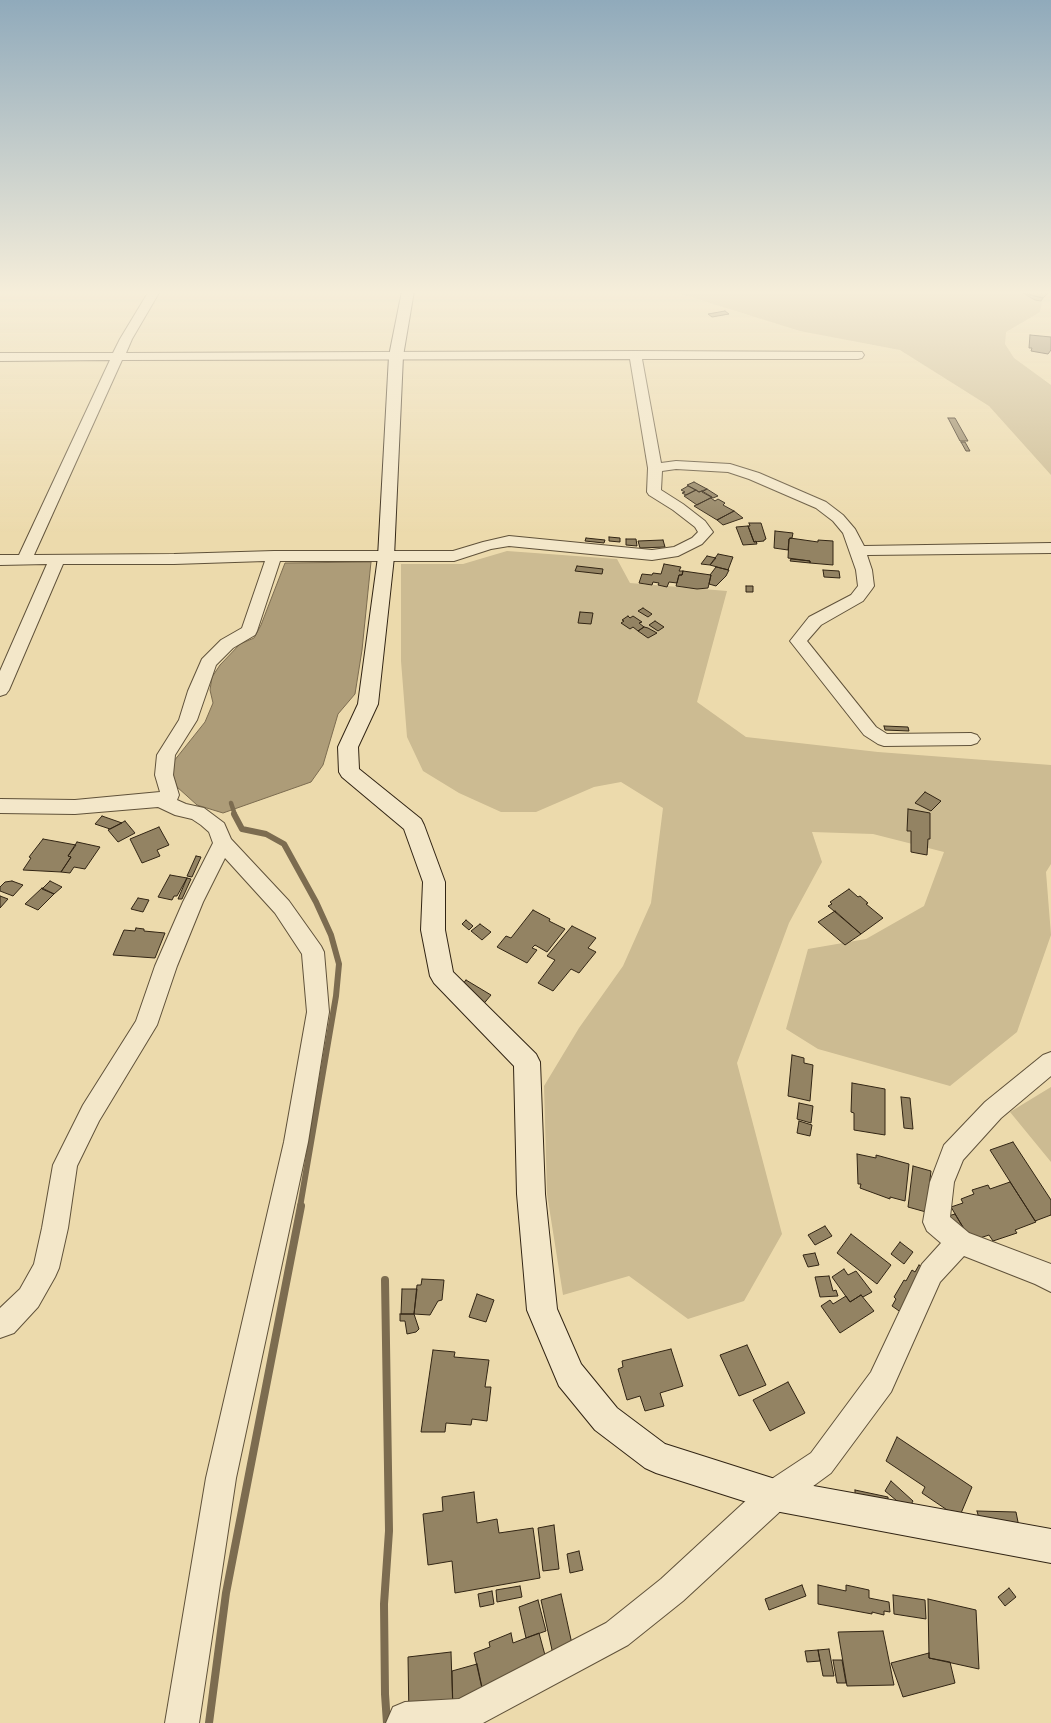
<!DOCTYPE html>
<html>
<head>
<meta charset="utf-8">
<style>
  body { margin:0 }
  canvas { display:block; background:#ecdaac }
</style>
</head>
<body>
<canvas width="1051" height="1723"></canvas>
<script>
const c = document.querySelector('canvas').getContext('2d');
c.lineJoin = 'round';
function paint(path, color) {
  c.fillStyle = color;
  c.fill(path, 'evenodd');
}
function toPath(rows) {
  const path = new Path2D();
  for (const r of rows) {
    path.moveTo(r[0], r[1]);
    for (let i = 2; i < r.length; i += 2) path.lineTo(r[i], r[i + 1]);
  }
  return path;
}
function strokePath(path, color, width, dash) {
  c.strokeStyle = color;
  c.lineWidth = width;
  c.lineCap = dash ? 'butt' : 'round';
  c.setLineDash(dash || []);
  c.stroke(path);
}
paint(toPath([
  [672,291,1031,291,1043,296,1040,312,1006,332,1005,344,1014,358,1051,385,1051,475,989,406,900,350,800,331],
  [507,551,617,559,630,583,727,591,697,702,746,737,878,752,1051,765,1051,864,1046,872,1051,935,1017,1032,950,1086,818,1049,786,1029,808,949,866,939,924,906,944,852,873,834,812,832,822,862,789,923,737,1063,782,1234,744,1301,688,1319,629,1276,563,1295,547,1194,544,1086,579,1028,623,966,651,903,663,808,621,782,594,787,536,812,501,812,459,793,423,771,407,737,401,661,401,564,463,564],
  [1051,1087,1051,1162,1010,1112]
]), '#ccbb92');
const water = toPath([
  [371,562,362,650,355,694,338,714,323,765,311,782,223,813,197,805,177,787,170,766,205,722,213,703,210,690,212,677,220,665,240,644,254,638,261,625,285,563,371,562]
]);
paint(water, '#ad9c78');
strokePath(water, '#7c6c50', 1);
strokePath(toPath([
  [231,803,235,815]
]), '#7c6c50', 4.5);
strokePath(toPath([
  [234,814,242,829,266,834,284,844,316,902,331,935,339,964,336,996,300,1207]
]), '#7c6c50', 6);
strokePath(toPath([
  [385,1280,389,1531,384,1604,385,1694,387,1723],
  [209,1723,226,1593,301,1206]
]), '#7c6c50', 8);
const building = toPath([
  [1024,291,1047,291,1049,292,1043,298,1023,293,1024,291],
  [1023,293,1043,298,1041,301,1035,300,1023,293],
  [725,311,729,314,712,317,708,314,725,311],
  [1030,335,1051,337,1051,350,1048,354,1031,351,1032,348,1029,348,1030,335],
  [948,418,955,418,968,441,960,441,948,418],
  [961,442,965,442,970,451,966,451,961,442],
  [694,482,707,489,699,492,687,485,694,482],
  [688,486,696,490,686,495,682,493,685,492,681,490,688,486],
  [707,489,718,496,713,498,702,492,707,489],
  [696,490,699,492,702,491,712,497,697,505,684,496,696,490],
  [711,498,715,501,718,499,725,503,723,505,734,511,717,520,694,506,711,498],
  [734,511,743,518,723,525,717,520,734,511],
  [749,523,761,523,766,539,764,540,764,541,754,542,748,526,750,526,749,523],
  [748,526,754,542,756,541,757,544,743,545,736,527,748,526],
  [775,531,793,533,792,538,789,539,788,550,774,548,775,531],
  [609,537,620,538,620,542,609,541,609,537],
  [586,538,605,540,604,543,585,541,586,538],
  [790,538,818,542,818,540,833,541,833,565,810,563,810,561,788,558,789,539,790,538],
  [626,539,636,539,637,546,626,545,626,539],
  [663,540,665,547,640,548,638,541,663,540],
  [718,554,733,557,728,570,710,565,718,554],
  [707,556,716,558,710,565,701,564,707,556],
  [791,559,810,561,810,563,790,561,791,559],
  [664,564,681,567,679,571,683,571,682,575,679,575,677,583,669,582,667,587,658,585,659,583,653,582,652,585,639,583,642,574,652,575,653,573,661,574,664,564],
  [577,566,603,569,602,574,575,571,577,566],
  [716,567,729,570,726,576,716,586,709,584,711,575,710,575,716,567],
  [823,570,839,571,840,578,824,577,823,570],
  [683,571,711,575,708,588,697,589,676,586,679,575,682,575,683,571],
  [746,586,753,586,753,592,746,592,746,586],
  [643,608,652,614,648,617,638,611,643,608],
  [580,612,593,613,591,624,578,623,580,612],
  [628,616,630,618,633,616,642,622,639,623,644,627,638,631,633,627,630,629,621,623,624,621,622,620,628,616],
  [655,621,664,627,658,631,649,625,655,621],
  [644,627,648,628,657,633,648,638,638,631,644,627],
  [884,726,908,727,909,731,885,730,884,726],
  [925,792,941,801,931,811,915,803,925,792],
  [908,809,930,813,930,839,928,839,927,855,911,852,911,831,907,831,908,809],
  [102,816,122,823,110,829,95,824,102,816],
  [125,821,135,833,118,842,108,830,125,821],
  [159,827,169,845,157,850,160,856,142,863,130,839,159,827],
  [43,839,76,845,68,856,71,857,61,872,23,870,31,858,29,857,43,839],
  [77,842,100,847,85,869,74,867,70,873,61,872,71,857,68,856,77,842],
  [196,856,201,857,192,877,187,876,196,856],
  [170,875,187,878,177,896,174,896,172,900,158,897,170,875],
  [187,878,191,879,182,899,178,899,187,878],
  [12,881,23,885,13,896,0,891,0,887,5,882,12,881],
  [50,881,62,887,54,894,42,889,50,881],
  [42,888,54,894,38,910,25,904,42,888],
  [849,889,858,897,860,896,868,903,866,904,883,918,861,934,828,906,832,904,830,902,849,889],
  [0,896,8,899,0,908,0,896],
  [138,898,149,900,143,912,131,909,138,898],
  [533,910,550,919,549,921,565,929,547,952,535,945,532,948,537,950,527,963,497,947,506,936,511,938,533,910],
  [835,911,861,934,845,945,818,922,835,911],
  [466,920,473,926,469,930,462,924,466,920],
  [480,924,491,932,482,940,471,931,480,924],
  [572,926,596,938,588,948,596,952,579,973,571,969,553,991,538,983,555,960,547,956,572,926],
  [136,928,144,929,144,931,165,933,155,958,113,955,124,930,135,931,136,928],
  [466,980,491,995,481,1007,461,986,466,980],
  [792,1055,804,1058,804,1063,813,1065,810,1101,788,1096,792,1055],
  [852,1083,885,1089,885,1135,854,1130,854,1113,851,1112,852,1083],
  [901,1097,910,1098,913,1129,904,1128,901,1097],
  [799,1103,813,1106,811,1123,797,1119,799,1103],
  [799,1121,812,1125,810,1136,797,1133,799,1121],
  [1013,1142,1051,1200,1051,1215,1035,1221,990,1150,1013,1142],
  [857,1154,876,1158,876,1155,909,1164,905,1201,890,1197,890,1199,860,1188,861,1184,858,1184,857,1154],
  [913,1166,931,1171,926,1212,908,1207,913,1166],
  [1010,1182,1036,1222,1015,1230,1017,1233,993,1241,989,1235,971,1241,951,1207,963,1203,961,1199,974,1194,972,1190,988,1185,990,1189,1010,1182],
  [955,1214,968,1235,948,1216,955,1214],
  [825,1226,832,1236,815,1245,808,1235,825,1226],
  [851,1234,891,1265,877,1284,837,1253,851,1234],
  [900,1242,913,1252,904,1264,891,1254,900,1242],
  [815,1253,819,1265,808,1267,803,1255,815,1253],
  [919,1265,936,1277,912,1320,892,1306,896,1299,894,1297,904,1280,906,1281,912,1270,915,1272,919,1265],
  [844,1269,848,1275,856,1271,872,1292,863,1297,861,1295,850,1302,832,1277,844,1269],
  [829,1276,833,1291,836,1290,838,1296,820,1297,815,1277,829,1276],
  [422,1279,444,1280,442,1300,438,1301,430,1315,414,1314,417,1285,421,1285,422,1279],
  [402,1289,417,1289,414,1314,401,1314,402,1289],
  [477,1294,494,1300,486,1322,469,1317,477,1294],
  [861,1295,874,1311,840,1333,821,1306,830,1300,833,1304,846,1296,850,1302,861,1295],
  [400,1314,414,1314,419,1329,416,1332,407,1334,405,1321,400,1321,400,1314],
  [747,1345,766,1385,739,1396,720,1355,747,1345],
  [671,1349,683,1386,660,1393,664,1406,645,1411,640,1396,627,1400,618,1369,623,1367,622,1361,671,1349],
  [433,1350,455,1352,454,1357,489,1360,485,1387,491,1387,487,1421,472,1419,471,1425,446,1423,445,1432,421,1432,433,1350],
  [788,1382,805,1413,770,1431,753,1400,788,1382],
  [897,1437,972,1487,959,1518,922,1493,925,1487,886,1461,897,1437],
  [891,1481,913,1501,908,1510,885,1491,891,1481],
  [855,1490,888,1497,888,1509,855,1502,855,1490],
  [474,1492,477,1523,497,1519,499,1533,533,1528,540,1578,455,1593,452,1561,428,1565,423,1514,443,1511,442,1497,474,1492],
  [977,1511,1016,1512,1019,1527,981,1526,977,1511],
  [554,1525,559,1569,543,1571,538,1528,554,1525],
  [579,1551,583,1570,570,1573,567,1554,579,1551],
  [802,1585,806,1596,769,1610,765,1599,802,1585],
  [818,1585,846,1591,846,1585,869,1590,869,1598,889,1602,890,1612,884,1611,884,1615,872,1612,872,1614,818,1604,818,1585],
  [520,1586,522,1597,497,1602,496,1590,520,1586],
  [1009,1588,1016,1597,1005,1606,998,1597,1009,1588],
  [492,1591,494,1604,480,1607,478,1594,492,1591],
  [561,1594,574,1653,554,1659,541,1600,561,1594],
  [893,1595,925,1600,926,1619,894,1614,893,1595],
  [928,1599,976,1610,979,1669,929,1658,928,1599],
  [538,1600,546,1631,526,1638,519,1607,538,1600],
  [883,1631,894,1685,847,1686,838,1632,883,1631],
  [511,1633,513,1643,539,1633,552,1681,486,1706,474,1653,490,1647,489,1642,511,1633],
  [829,1649,834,1676,823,1676,818,1650,829,1649],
  [818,1650,820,1661,807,1662,805,1651,818,1650],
  [451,1652,453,1713,409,1719,408,1657,451,1652],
  [929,1653,929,1658,950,1662,955,1683,903,1697,891,1663,929,1653],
  [833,1660,842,1660,846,1683,837,1683,833,1660],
  [477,1664,486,1706,453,1713,452,1671,477,1664]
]);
paint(building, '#938363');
strokePath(building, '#322514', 1);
const street = toPath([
  [149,291,160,291,132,339,126,353,635,351,862,352,864,355,862,358,858,359,642,359,661,463,676,461,730,464,759,473,826,502,843,515,855,529,864,546,1051,543,1051,553,867,555,872,570,874,586,872,589,863,601,821,625,807,641,876,727,887,734,971,733,977,735,980,739,977,743,971,745,884,746,878,744,864,735,790,641,809,617,851,595,858,586,856,570,843,533,833,521,816,508,749,479,728,472,676,469,662,471,661,490,683,504,705,521,713,532,702,544,678,556,652,560,509,546,491,549,454,561,280,561,257,631,255,635,233,648,216,665,197,720,175,755,173,775,179,795,177,800,186,804,204,808,224,823,231,839,289,901,321,946,324,952,329,1012,308,1142,236,1478,199,1723,165,1723,206,1478,284,1142,307,1012,302,954,275,913,225,858,203,902,177,966,157,1025,99,1121,77,1166,68,1228,59,1268,55,1277,38,1307,14,1333,0,1338,0,1308,20,1289,34,1264,42,1228,53,1165,83,1105,136,1021,155,966,183,902,213,843,209,832,201,825,192,819,175,815,158,807,75,814,0,813,0,799,75,800,160,792,155,775,157,755,179,720,188,691,202,659,221,640,242,628,265,561,174,564,63,564,9,690,6,694,0,696,0,671,47,564,0,565,0,555,19,555,110,360,0,361,0,353,113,353,120,339,149,291],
  [630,359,648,468,647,492,649,495,673,510,695,527,698,532,692,538,674,547,652,550,509,536,483,542,453,551,274,551,174,554,34,555,122,360,630,359],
  [1051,1052,1051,1076,1001,1118,963,1160,954,1182,950,1217,969,1233,1051,1264,1051,1292,1035,1284,964,1256,940,1282,891,1392,831,1473,786,1506,683,1601,628,1645,483,1723,386,1723,393,1707,405,1702,459,1699,606,1623,661,1579,764,1484,811,1453,871,1372,922,1264,941,1243,927,1231,923,1222,930,1182,944,1145,985,1102,1043,1055,1051,1052]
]);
const secondary = toPath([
  [402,291,414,291,403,356,394,557,378,704,358,747,359,769,421,819,424,825,445,882,445,930,453,972,536,1054,540,1062,545,1194,557,1309,581,1364,617,1408,665,1444,775,1479,1051,1529,1051,1563,775,1511,656,1473,645,1468,595,1430,559,1386,527,1310,517,1194,514,1066,434,983,430,976,421,930,423,882,404,829,342,777,339,772,338,747,358,704,378,557,389,356,402,291]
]);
strokePath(street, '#60523a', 2);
strokePath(secondary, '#322514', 2);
paint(street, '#f3e7c9');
paint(secondary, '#f3e7c9');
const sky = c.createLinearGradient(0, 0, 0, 532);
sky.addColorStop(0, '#90aabb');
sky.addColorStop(0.55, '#f6eeda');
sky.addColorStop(1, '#f6eeda00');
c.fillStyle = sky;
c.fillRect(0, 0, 1051, 532);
</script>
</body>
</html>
